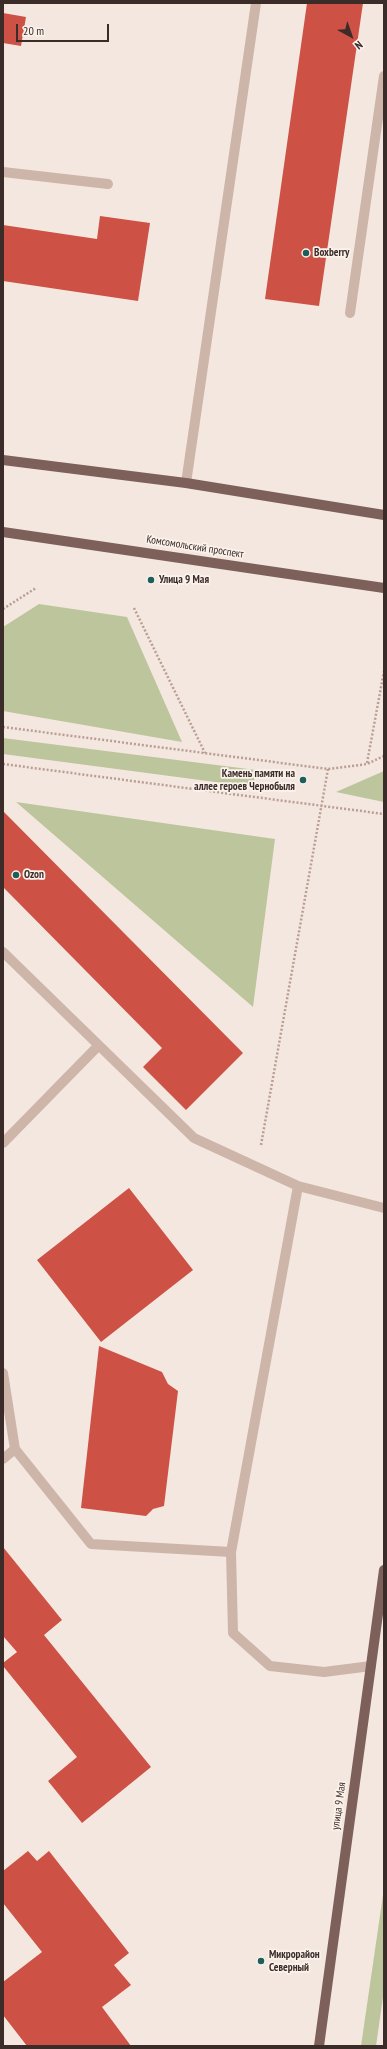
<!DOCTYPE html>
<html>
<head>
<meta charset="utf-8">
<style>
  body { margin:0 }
  #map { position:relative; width:387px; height:2049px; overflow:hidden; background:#f4e7df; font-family:"PT Sans Narrow",sans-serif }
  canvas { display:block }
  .frame { position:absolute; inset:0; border:4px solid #3b2c29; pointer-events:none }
  .north { position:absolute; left:331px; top:16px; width:40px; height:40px; -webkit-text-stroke:3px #fbf2ec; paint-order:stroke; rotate:140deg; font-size:11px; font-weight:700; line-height:16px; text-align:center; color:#3b2c29 }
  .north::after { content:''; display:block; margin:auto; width:14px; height:18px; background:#3b2c29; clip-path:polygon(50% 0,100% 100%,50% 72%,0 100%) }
  .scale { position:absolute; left:16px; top:24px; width:93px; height:18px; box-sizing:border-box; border:2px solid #3b2c29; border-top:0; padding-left:5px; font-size:12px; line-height:14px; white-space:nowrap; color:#3b2c29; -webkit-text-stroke:3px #fbf2ec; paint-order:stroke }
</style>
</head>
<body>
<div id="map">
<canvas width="387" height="2049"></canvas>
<div class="frame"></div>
<div class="north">N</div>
<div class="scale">20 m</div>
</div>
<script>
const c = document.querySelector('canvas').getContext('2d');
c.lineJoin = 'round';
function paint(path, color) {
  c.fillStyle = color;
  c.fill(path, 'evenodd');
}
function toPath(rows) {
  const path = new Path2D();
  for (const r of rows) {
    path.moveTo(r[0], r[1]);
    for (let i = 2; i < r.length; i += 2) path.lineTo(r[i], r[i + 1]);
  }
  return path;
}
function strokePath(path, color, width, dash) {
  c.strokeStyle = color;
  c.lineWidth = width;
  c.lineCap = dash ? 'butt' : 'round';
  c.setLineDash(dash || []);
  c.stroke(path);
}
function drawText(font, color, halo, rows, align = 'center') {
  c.font = font + ' "PT Sans Narrow",sans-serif';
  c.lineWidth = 3.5;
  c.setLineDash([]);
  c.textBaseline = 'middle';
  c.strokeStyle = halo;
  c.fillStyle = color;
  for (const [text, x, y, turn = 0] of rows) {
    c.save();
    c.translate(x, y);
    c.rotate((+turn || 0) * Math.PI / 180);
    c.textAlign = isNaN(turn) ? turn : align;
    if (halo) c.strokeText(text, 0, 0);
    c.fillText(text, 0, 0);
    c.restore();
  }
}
paint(toPath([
  [39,604,127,617,182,742,3,711,3,627],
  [3,738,256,770,253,787,3,754],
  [384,771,384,802,336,792],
  [16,802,275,839,253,1007],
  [384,1888,384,1990,376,2046,361,2046]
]), '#bdc59d');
paint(toPath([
  [307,3,363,3,319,306,265,299],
  [3,13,26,17,21,46,3,43],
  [100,216,150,223,138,301,3,281,3,225,97,239],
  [3,811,243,1053,186,1110,143,1067,162,1048,3,887],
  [129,1188,193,1270,101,1342,37,1260],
  [99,1346,162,1372,168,1384,178,1391,164,1506,153,1509,146,1516,81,1508],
  [3,1547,62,1620,44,1635,151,1767,82,1823,48,1781,77,1757,3,1666,3,1663,17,1652,3,1636],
  [28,1851,37,1861,49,1851,129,1953,114,1965,131,1985,102,2007,131,2046,27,2046,3,2015,3,1982,42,1952,3,1903,3,1871]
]), '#cd5144');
strokePath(toPath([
  [134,608,205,753],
  [3,609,36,588],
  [3,727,328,769,367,764,384,756],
  [367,763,384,671],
  [3,764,384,814],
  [261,1145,328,769]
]), '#ba9e93', 2.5, [2, 2]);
strokePath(toPath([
  [3,172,108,184],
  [350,313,384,76],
  [186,483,256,3],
  [3,952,194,1138,298,1186,384,1208],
  [3,1143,98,1046],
  [3,1373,15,1449,91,1544,231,1552,233,1633,270,1666,324,1672,371,1666],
  [3,1459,15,1449],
  [231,1552,298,1186]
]), '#ceb5a9', 10);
strokePath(toPath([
  [3,460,186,483,384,515],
  [3,532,384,588],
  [319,2046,384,1570]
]), '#7d605a', 10);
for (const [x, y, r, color] of [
  [306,253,4,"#1c5f5a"],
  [151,580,4,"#1c5f5a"],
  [303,780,4,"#1c5f5a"],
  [16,875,4,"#1c5f5a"],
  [261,1961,4,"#1c5f5a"]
]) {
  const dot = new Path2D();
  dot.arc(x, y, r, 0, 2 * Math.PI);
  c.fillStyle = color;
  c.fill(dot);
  strokePath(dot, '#fbf2ec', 1.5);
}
drawText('bold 11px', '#3b2c29', '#fbf2ec', [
  ["Boxberry",314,253],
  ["Улица 9 Мая",159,580],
  ["Камень памяти на",295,774,"right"],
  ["аллее героев Чернобыля",295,787,"right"],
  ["Ozon",24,875],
  ["Микрорайон",269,1955],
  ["Северный",269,1968]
], 'left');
drawText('11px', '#3b2c29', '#fbf2ec', [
  ["Комсомольский проспект",195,547,9],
  ["улица 9 Мая",339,1806,-82]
]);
</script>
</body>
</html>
